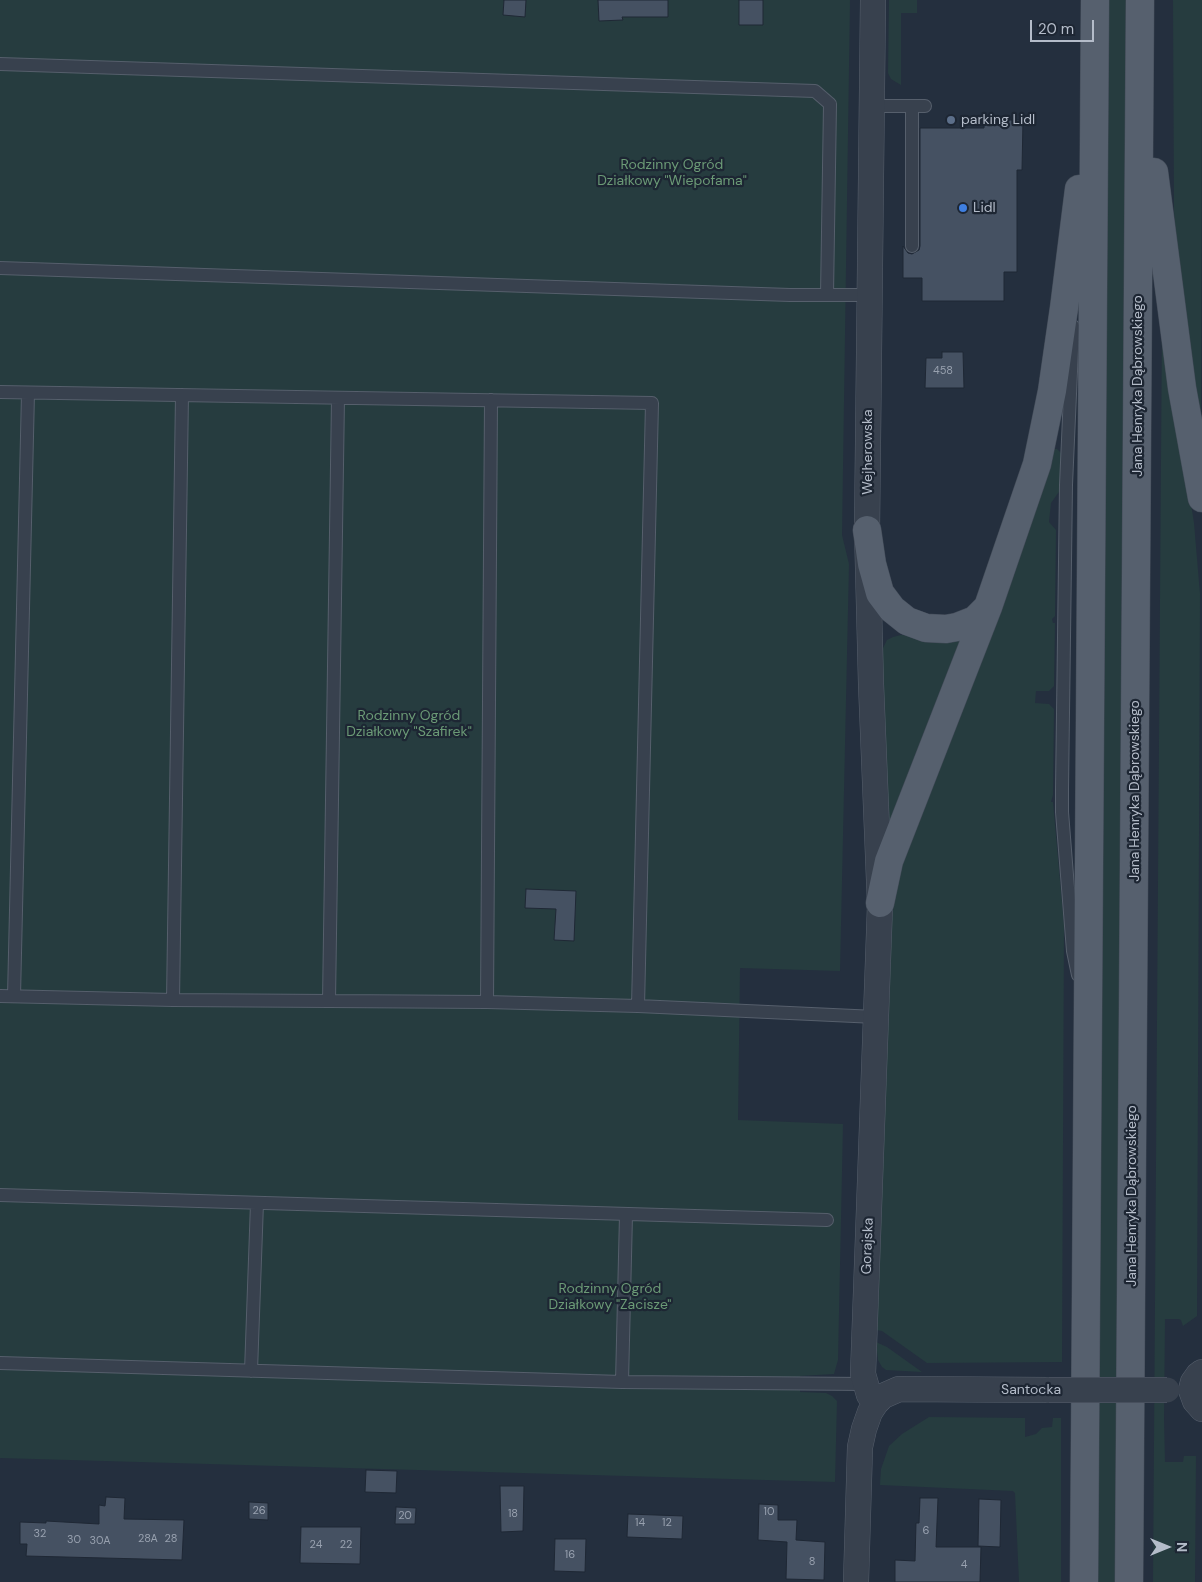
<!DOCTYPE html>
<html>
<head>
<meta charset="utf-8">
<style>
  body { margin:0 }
  #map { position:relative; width:1202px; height:1582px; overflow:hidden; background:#242f3e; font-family:"DM Sans",sans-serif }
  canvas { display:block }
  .north { position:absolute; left:1142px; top:1522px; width:50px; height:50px; -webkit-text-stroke:4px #1d2633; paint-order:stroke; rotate:90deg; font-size:14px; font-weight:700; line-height:20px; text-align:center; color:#b4bcc9 }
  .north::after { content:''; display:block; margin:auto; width:18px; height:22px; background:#b4bcc9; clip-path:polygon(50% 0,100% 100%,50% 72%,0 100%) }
  .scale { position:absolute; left:1030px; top:20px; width:64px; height:22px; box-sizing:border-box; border:2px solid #b4bcc9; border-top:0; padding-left:6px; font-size:15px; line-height:18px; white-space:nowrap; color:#b4bcc9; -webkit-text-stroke:4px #1d2633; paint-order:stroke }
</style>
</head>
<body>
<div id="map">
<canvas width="1202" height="1582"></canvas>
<div class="north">N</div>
<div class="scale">20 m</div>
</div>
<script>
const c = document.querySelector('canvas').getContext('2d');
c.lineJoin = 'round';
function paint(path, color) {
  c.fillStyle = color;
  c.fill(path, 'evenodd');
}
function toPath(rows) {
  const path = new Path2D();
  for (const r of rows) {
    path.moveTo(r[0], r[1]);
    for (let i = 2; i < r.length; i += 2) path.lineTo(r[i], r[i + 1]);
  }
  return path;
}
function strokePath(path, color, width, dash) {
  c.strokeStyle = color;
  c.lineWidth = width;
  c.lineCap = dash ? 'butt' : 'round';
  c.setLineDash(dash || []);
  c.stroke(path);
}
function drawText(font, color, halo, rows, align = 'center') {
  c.font = font + ' "DM Sans",sans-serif';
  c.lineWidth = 4.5;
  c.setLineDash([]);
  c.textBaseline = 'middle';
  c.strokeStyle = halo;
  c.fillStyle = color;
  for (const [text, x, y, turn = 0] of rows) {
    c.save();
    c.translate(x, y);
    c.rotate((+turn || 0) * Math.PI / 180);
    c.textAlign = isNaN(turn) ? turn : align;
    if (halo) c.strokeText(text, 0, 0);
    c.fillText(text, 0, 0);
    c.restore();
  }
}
paint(toPath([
  [0,0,850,0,842,535,849,564,840,971,740,968,738,1120,843,1124,838,1360,834,1374,800,1376,800,1392,826,1393,832,1396,837,1401,835,1482,0,1458],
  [889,0,917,0,917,13,901,13,901,85,891,79,888,73],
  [1108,0,1127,0,1116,1582,1097,1582],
  [1173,0,1202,0,1201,420,1177,278,1174,210],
  [1162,319,1194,523,1200,594,1197,1316,1183,1326,1181,1320,1179,1319,1165,1319,1164,1419,1165,1462,1183,1462,1184,1456,1196,1456,1195,1582,1153,1582],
  [1054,449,1057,449,1061,453,1061,489,1051,503,1049,522,1056,530,1055,616,1052,619,1053,623,1055,623,1054,686,1049,691,1036,691,1035,703,1049,704,1054,709,1053,795,1051,802,1053,802,1056,836,1064,925,1062,1362,927,1363,882,1331,877,1330,892,919,894,901,900,869],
  [901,635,965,636,891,839,884,770,882,650,887,640,893,637],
  [876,1342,887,1347,922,1372,886,1370,882,1367,878,1360],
  [929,1417,1025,1418,1025,1437,1036,1434,1042,1428,1052,1427,1053,1418,1061,1418,1061,1582,1019,1582,1015,1493,1013,1491,880,1485,881,1469,889,1446,902,1434]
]), '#263c3f');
const building = toPath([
  [504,0,526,0,525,17,503,15,504,0],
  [598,0,668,0,668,17,622,17,623,20,599,21,598,0],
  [739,0,763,0,763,25,739,25,739,0],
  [984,120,1023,120,1022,170,1017,170,1017,272,1004,272,1004,301,922,301,922,278,903,278,903,246,908,253,912,254,919,250,920,246,920,128,984,128,984,120],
  [942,352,963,352,964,388,925,388,926,358,942,358,942,352],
  [526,889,576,891,574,941,554,940,556,909,525,908,526,889],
  [366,1470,397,1471,396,1493,365,1492,366,1470],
  [500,1486,524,1486,523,1531,501,1532,500,1486],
  [106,1497,125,1498,124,1519,184,1520,182,1560,26,1556,27,1544,20,1544,20,1522,46,1523,46,1521,99,1524,99,1505,105,1506,106,1497],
  [920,1498,938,1498,936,1547,981,1547,980,1582,895,1582,895,1560,915,1561,916,1523,919,1523,920,1498],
  [979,1499,1001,1500,1000,1547,978,1546,979,1499],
  [249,1502,268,1503,268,1520,249,1519,249,1502],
  [759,1504,778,1505,778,1520,797,1520,796,1540,825,1542,824,1580,786,1579,787,1542,758,1540,759,1504],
  [396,1507,416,1508,415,1524,395,1524,396,1507],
  [628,1514,683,1516,682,1539,627,1537,628,1514],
  [301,1527,361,1527,360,1564,300,1563,301,1527],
  [555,1539,586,1539,585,1572,554,1571,555,1539]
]);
paint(building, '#455162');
strokePath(building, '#1f2835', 1);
const service = toPath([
  [0,64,815,91,830,104,827,295],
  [871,106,925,106],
  [912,106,912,246],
  [0,268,790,295,869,295],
  [1073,326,1066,485,1062,789,1062,812,1073,951,1078,975],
  [0,392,652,403,638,1006],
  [0,996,173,1000,487,1002,638,1006,876,1017],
  [14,996,28,393],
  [173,1000,182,395],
  [329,1001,338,398],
  [487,1002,491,400],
  [0,1195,827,1220],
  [0,1363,622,1382,865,1384],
  [251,1371,257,1203],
  [622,1382,626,1215]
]);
const minor = toPath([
  [873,0,867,530,871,684,880,905,863,1374,869,1395,876,1403],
  [1202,1372,1198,1375,1193,1382,1191,1390,1195,1401,1202,1409],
  [856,1582,860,1447,864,1429,870,1412,876,1403,883,1396,899,1389,1049,1390]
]);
const primary = toPath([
  [1154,172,1182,388,1202,498],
  [867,530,872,564,880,593,892,609,907,621,926,628,946,629,957,627,975,620,988,607],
  [880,903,889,861,988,607,1037,464,1052,391,1064,308,1079,189],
  [1084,1582,1095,0],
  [1129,1582,1140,0]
]);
strokePath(service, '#565f6c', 14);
strokePath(minor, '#565f6c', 26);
strokePath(primary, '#414a57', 29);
strokePath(service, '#38414e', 12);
strokePath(minor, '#38414e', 25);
strokePath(primary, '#56606e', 28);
const minorBridge = toPath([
  [1049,1390,1167,1390]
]);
strokePath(minorBridge, '#565f6c', 26, []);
strokePath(minorBridge, '#38414e', 25);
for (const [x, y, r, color] of [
  [951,120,5,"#5c6f8a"],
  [963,208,5,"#3f7fe0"]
]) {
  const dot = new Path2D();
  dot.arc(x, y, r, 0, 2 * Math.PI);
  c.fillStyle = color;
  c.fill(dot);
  strokePath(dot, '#1d2633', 2);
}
drawText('11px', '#98a1af', null, [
  ["458",943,371],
  ["26",259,1511],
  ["10",769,1512],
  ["18",513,1514],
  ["20",405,1516],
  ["14",640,1523],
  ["12",667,1523],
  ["6",926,1531],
  ["32",40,1534],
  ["28A",148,1539],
  ["28",171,1539],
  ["30",74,1540],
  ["30A",100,1541],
  ["24",316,1545],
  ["22",346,1545],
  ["16",570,1555],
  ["8",812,1562],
  ["4",964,1565]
]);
drawText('14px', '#b4bcc9', '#1d2633', [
  ["parking Lidl",961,120],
  ["Lidl",973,208]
], 'left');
drawText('14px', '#6b9a76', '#1d2633', [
  ["Rodzinny Ogród",672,165],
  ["Działkowy \"Wiepofama\"",672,181],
  ["Rodzinny Ogród",409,716],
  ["Działkowy \"Szafirek\"",409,732],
  ["Rodzinny Ogród",610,1289],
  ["Działkowy \"Zacisze\"",610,1305]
]);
drawText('14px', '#b4bcc9', '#1d2633', [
  ["Jana Henryka Dąbrowskiego",1138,386,-90],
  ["Wejherowska",868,452,-90],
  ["Jana Henryka Dąbrowskiego",1135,791,-90],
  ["Jana Henryka Dąbrowskiego",1132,1196,-90],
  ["Gorajska",868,1246,-88],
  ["Santocka",1031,1390]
]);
</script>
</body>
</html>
